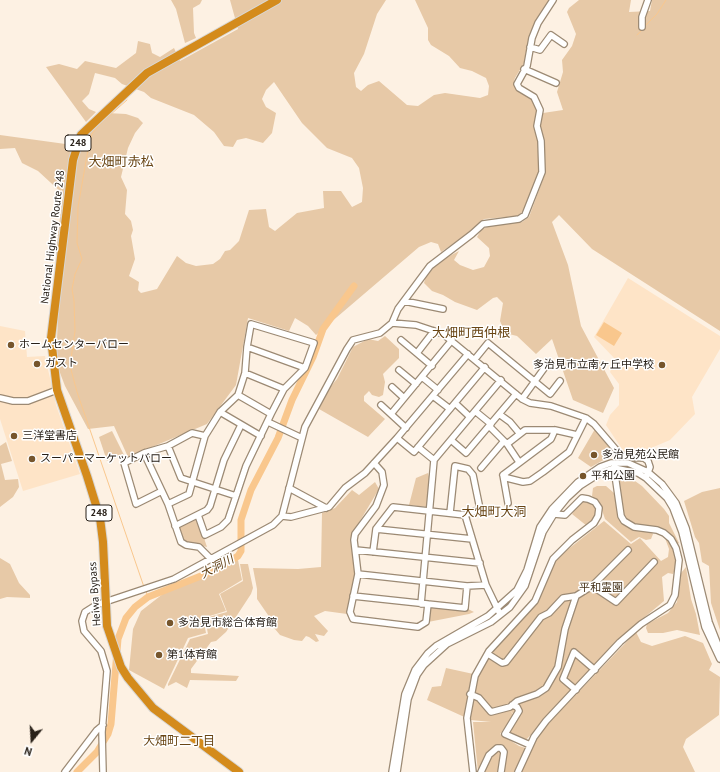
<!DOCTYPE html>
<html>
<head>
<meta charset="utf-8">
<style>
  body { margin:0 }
  #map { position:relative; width:720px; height:772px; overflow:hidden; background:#fdf1e3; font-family:"PT Sans",sans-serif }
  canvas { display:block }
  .north { position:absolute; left:12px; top:720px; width:40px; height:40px; -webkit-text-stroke:3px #fff; paint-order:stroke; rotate:198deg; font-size:11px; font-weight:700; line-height:16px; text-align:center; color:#282018 }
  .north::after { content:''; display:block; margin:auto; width:14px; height:18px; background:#282018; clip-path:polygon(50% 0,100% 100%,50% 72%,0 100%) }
</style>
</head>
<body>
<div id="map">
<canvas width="720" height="772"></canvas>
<div class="north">N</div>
</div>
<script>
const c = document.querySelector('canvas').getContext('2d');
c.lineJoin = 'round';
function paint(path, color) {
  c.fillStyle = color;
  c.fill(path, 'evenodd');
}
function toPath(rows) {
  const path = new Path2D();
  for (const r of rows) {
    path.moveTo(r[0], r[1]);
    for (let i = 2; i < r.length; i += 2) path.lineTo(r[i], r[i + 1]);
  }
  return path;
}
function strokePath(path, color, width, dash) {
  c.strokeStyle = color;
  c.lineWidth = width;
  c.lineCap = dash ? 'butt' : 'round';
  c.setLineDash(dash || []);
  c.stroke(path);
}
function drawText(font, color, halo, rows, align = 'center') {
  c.font = font + ' "PT Sans","Noto Sans JP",sans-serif';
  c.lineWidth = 3;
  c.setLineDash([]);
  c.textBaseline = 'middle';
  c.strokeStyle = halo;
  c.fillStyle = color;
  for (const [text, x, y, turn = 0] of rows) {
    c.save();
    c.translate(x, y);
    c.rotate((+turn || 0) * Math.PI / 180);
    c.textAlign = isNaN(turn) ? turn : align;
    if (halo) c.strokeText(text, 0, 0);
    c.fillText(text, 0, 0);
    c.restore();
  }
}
paint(toPath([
  [628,278,720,336,720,349,692,397,695,414,670,440,644,451,626,455,606,425,610,415,619,405,619,384,610,372,615,359,594,337],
  [0,326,25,331,27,357,45,356,56,405,80,474,23,491,0,419]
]), '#fee4c7');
paint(toPath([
  [171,0,202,0,200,4,193,8,194,33,196,38,185,43,176,9],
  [230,0,386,0,377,14,364,54,354,73,356,87,361,91,368,85,379,81,407,105,418,106,434,95,445,93,480,98,488,95,489,86,486,78,472,71,460,68,449,56,431,45,428,40,428,28,415,0,551,0,533,28,528,40,524,63,515,78,514,81,516,86,533,100,537,107,534,128,538,139,539,172,524,210,518,216,484,219,469,233,441,252,438,244,431,242,419,247,316,335,308,326,295,318,289,331,248,318,236,385,207,424,128,457,114,426,88,429,65,386,57,365,57,339,59,296,56,250,63,194,38,171,22,163,15,148,0,149,0,135,80,146,85,135,107,113,126,114,138,118,143,123,135,133,128,148,121,177,127,190,125,214,131,221,133,230,131,236,135,259,129,276,139,282,138,290,141,293,157,289,177,256,186,263,196,266,213,264,220,259,225,251,230,250,239,241,249,210,266,209,269,227,275,231,297,213,324,208,323,191,341,191,352,207,362,202,363,188,359,168,352,158,327,148,302,123,274,82,266,90,262,99,266,107,276,113,272,133,263,143,246,138,237,140,233,147,224,146,214,132,194,115,151,98,144,92,122,84,115,78,95,73,89,94,82,101,89,109,96,112,86,122,46,67,59,64,77,69,85,61,116,68,136,53,138,41,150,44,152,53,160,57,174,48,180,61,238,29],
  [579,0,631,0,629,12,650,11,652,0,720,0,720,331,592,249,559,215,552,222,568,265,581,326,614,388,603,413,573,400,552,339,536,354,517,336,505,333,500,321,503,303,497,297,493,298,477,310,455,302,443,295,432,291,424,283,426,276,440,261,459,251,454,260,460,265,473,270,484,267,490,256,489,248,477,237,481,230,489,226,522,222,529,217,545,174,544,142,540,125,543,113,563,110,557,92,563,72,562,60,572,46,576,34,567,12,569,8],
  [385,336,399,349,399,358,383,374,385,382,383,395,379,397,372,395,369,391,364,396,364,401,385,419,368,437,319,409,327,391,337,379,353,347,368,339,378,341],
  [595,429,609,447,609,454,607,458,591,467,578,458],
  [112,431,124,455,107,461,99,437],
  [6,442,12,461,1,464,5,480,18,479,19,487,13,497,0,507,0,446],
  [428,473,430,480,428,507,409,505,416,478],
  [624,477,635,481,642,486,664,509,669,516,669,523,679,543,676,545,669,534,627,521,623,515,620,492,619,479],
  [375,482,379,489,351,536,355,576,347,614,325,611,314,616,328,631,324,636,315,634,319,641,316,642,309,637,306,636,302,641,294,640,280,635,269,622,268,615,257,599,257,589,253,568,298,569,321,567,322,513,335,508,352,490,359,495],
  [597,486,606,486,614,493,622,521,651,531,653,534,651,539,646,540,639,537,631,542,605,519,599,501,592,496,593,488],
  [720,488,720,630,711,603,709,566,702,562,699,543,695,537,684,501,702,492],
  [585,501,593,505,597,509,597,515,593,522,587,526,572,514,579,504],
  [194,519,198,520,207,547,184,542,179,527],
  [604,521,631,544,640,538,661,561,668,557,669,549,665,538,660,534,670,539,678,558,676,567,673,574,668,573,662,577,664,601,615,642,577,687,521,745,501,734,515,716,510,710,514,716,500,734,519,746,529,749,546,726,636,632,641,642,652,646,685,636,703,643,712,664,709,670,720,677,719,715,686,739,683,747,695,772,478,772,473,722,491,722,471,720,427,700,432,687,441,686,446,668,478,675,492,652,537,602,557,558],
  [0,558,10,564,19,583,30,595,30,598,7,597,0,599],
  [238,560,242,580,219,594,226,611,203,618,206,633,188,638,164,689,129,670,133,629,141,611,168,590],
  [240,564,248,564,253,588,251,594,226,632,216,641,211,642,191,669,191,673,239,676,236,681,190,680,187,688,176,682,168,686,168,684,190,639,208,634,205,618,227,612,220,594,243,581],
  [686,567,691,599,696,614,700,635,677,630,663,633,648,633,646,628,647,624,668,613,677,602,681,573],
  [431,606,468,609,474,612,469,614,428,622,429,608]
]), '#e7c9a7');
paint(toPath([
  [604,322,622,333,614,346,596,335]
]), '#f9c78d');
strokePath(toPath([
  [644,27,657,14,666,0],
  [637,35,642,30],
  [127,100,101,123,92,134,89,144,78,207,77,243,82,259,75,274,72,289,74,301,75,331,70,366,77,392,144,587],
  [146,591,148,597]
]), '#f9c78d', 1);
strokePath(toPath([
  [77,772,97,752,108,734,111,724,118,639,126,618,135,607,148,597,216,570,238,556,241,551,241,520,251,490,278,438,292,400,313,357,323,329,354,286]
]), '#f9c78d', 7);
const minor = toPath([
  [642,27,642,17,648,0],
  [530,47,540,50,551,35,564,44],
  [524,69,556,83],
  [404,301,443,309],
  [392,323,416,325,443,334,522,399,530,403,551,406,586,418,594,424,618,452,625,457,644,458,648,461,650,467,647,475],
  [401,340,432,366],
  [247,347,305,368],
  [417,353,434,331],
  [475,359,488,343,550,394,560,381],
  [399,370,416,384],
  [245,373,284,389],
  [422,377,438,390],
  [392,387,404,398],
  [238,395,271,414],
  [433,396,450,409],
  [0,398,13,401,28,401,57,390],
  [522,399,548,363],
  [455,403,470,417],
  [381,405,406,428],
  [475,411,491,424],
  [220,412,261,436],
  [391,414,452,340],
  [499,414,510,422,520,434],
  [268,422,302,438],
  [489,426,507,444,519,462],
  [397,438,414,452,485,367],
  [451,440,466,453,516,394],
  [507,444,525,430,555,430,577,435],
  [168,446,181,478,236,496],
  [418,447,434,460],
  [144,453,168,504,181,542,186,545,199,547,211,559],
  [374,463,382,472,384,485,376,506,355,534,354,540,358,574,350,612,353,619,418,627,426,622,428,604],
  [481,468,504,441],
  [503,475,507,478,523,482,530,481,543,472,569,452,586,418],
  [289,488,326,508],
  [162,491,136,504,124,463,144,453,168,446,192,433,205,436],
  [508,503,503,475,551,439,555,430],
  [168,504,189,494,205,436,220,412,238,395,245,373,247,347,251,324,314,343,305,368,284,389,271,414,246,466,228,520,221,527,205,535,198,515],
  [465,515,486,585,499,612],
  [282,516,291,517,329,507,345,488,365,473,397,438,468,354],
  [175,526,207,510,210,506,224,460,241,425],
  [376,529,472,539],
  [356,550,480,563],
  [373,552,376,529,393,507,465,515,480,509,473,475,468,469,455,466,450,513],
  [358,574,467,586,486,585],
  [592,586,616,602,654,562],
  [353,596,465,608,467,586],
  [421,604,434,460,501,380],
  [488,654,502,663,506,662,541,617,549,613,563,598,576,596],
  [576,690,563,679,574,652,595,670],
  [470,694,479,698,491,712,510,707,517,701,537,694,546,688,558,667,565,629,576,596,592,586,628,550],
  [512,705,517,707,519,711,505,734,530,745],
  [65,772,97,730,103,725],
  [103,772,102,732,107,671,101,651,84,631,82,621,85,612,96,605,174,579,273,525,282,516,305,427,347,349,353,340,380,333,392,323,398,309,430,266,472,234,483,224,519,219,525,215,542,172,541,141,537,126,540,110,534,97,519,88,517,84,527,66,532,38,538,23,553,0],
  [392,772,405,694,415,670,428,653,436,646,488,616,517,590,527,570,540,527,552,509,578,482,600,467,611,463,628,463,648,472,662,484,676,503,686,528,709,622,720,650],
  [397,772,408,699,417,675,424,665,447,644,491,622,510,607,525,586,543,532,554,514,567,498,580,486,602,472,614,468,638,473,646,478,667,498,673,508,682,532,705,627,720,659],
  [473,772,467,718,475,676,489,651,535,601,553,559,572,540,594,523,598,516,599,508,595,502,588,499,582,498,565,515,554,514],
  [481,772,489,755,497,748,501,748,504,752,501,772],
  [518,772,534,737,546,721,620,642,641,624,670,605,675,595,679,560,676,548,671,539,664,533,657,530,634,527,624,521,621,516,614,468]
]);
const highway = toPath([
  [239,772,153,708,128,678,121,667,107,626,103,542,100,518,87,476,57,390,51,338,73,160,81,135,147,73,277,0]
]);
strokePath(minor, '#9c8a74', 8);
strokePath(highway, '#d8d7d5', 10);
strokePath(minor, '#fff', 5.5);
strokePath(highway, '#d48b1c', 8);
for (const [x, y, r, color] of [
  [11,345,4,"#76552c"],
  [37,364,4,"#76552c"],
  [662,365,4,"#76552c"],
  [14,436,4,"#76552c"],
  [594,455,4,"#76552c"],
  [32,459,4,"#76552c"],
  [583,476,4,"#76552c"],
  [170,623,4,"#76552c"],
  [159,655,4,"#76552c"]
]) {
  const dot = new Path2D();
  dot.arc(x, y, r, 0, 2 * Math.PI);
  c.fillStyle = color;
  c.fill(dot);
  strokePath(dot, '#fff', 1.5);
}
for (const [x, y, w] of [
  [78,143,26],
  [99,513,26]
]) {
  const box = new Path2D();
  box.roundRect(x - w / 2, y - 8, w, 16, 3);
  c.fillStyle = '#fff';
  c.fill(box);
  strokePath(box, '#282018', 1);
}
drawText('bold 10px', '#282018', null, [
  ["248",78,143],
  ["248",99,513]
]);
drawText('11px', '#282018', '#fff', [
  ["National Highway Route 248",53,237,-83],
  ["Heiwa Bypass",95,594,-94]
]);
drawText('11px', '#282018', '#fff', [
  ["ホームセンターバロー",19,345],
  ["ガスト",45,364],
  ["多治見市立南ヶ丘中学校",654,365,"right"],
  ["三洋堂書店",22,436],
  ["多治見苑公民館",602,455],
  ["スーパーマーケットバロー",40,459],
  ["平和公園",591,476],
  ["多治見市総合体育館",178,623],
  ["第1体育館",167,655]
], 'left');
drawText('11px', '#443016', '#fff', [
  ["平和霊園",601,588]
]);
drawText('italic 12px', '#603f13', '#fff', [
  ["大洞川",217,567,-28]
]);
drawText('12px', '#694514', '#fff', [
  ["大畑町二丁目",179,742]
]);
drawText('13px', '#694514', '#fff', [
  ["大畑町赤松",121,162],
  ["大畑町西仲根",471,333],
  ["大畑町大洞",494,512]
]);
</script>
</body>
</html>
